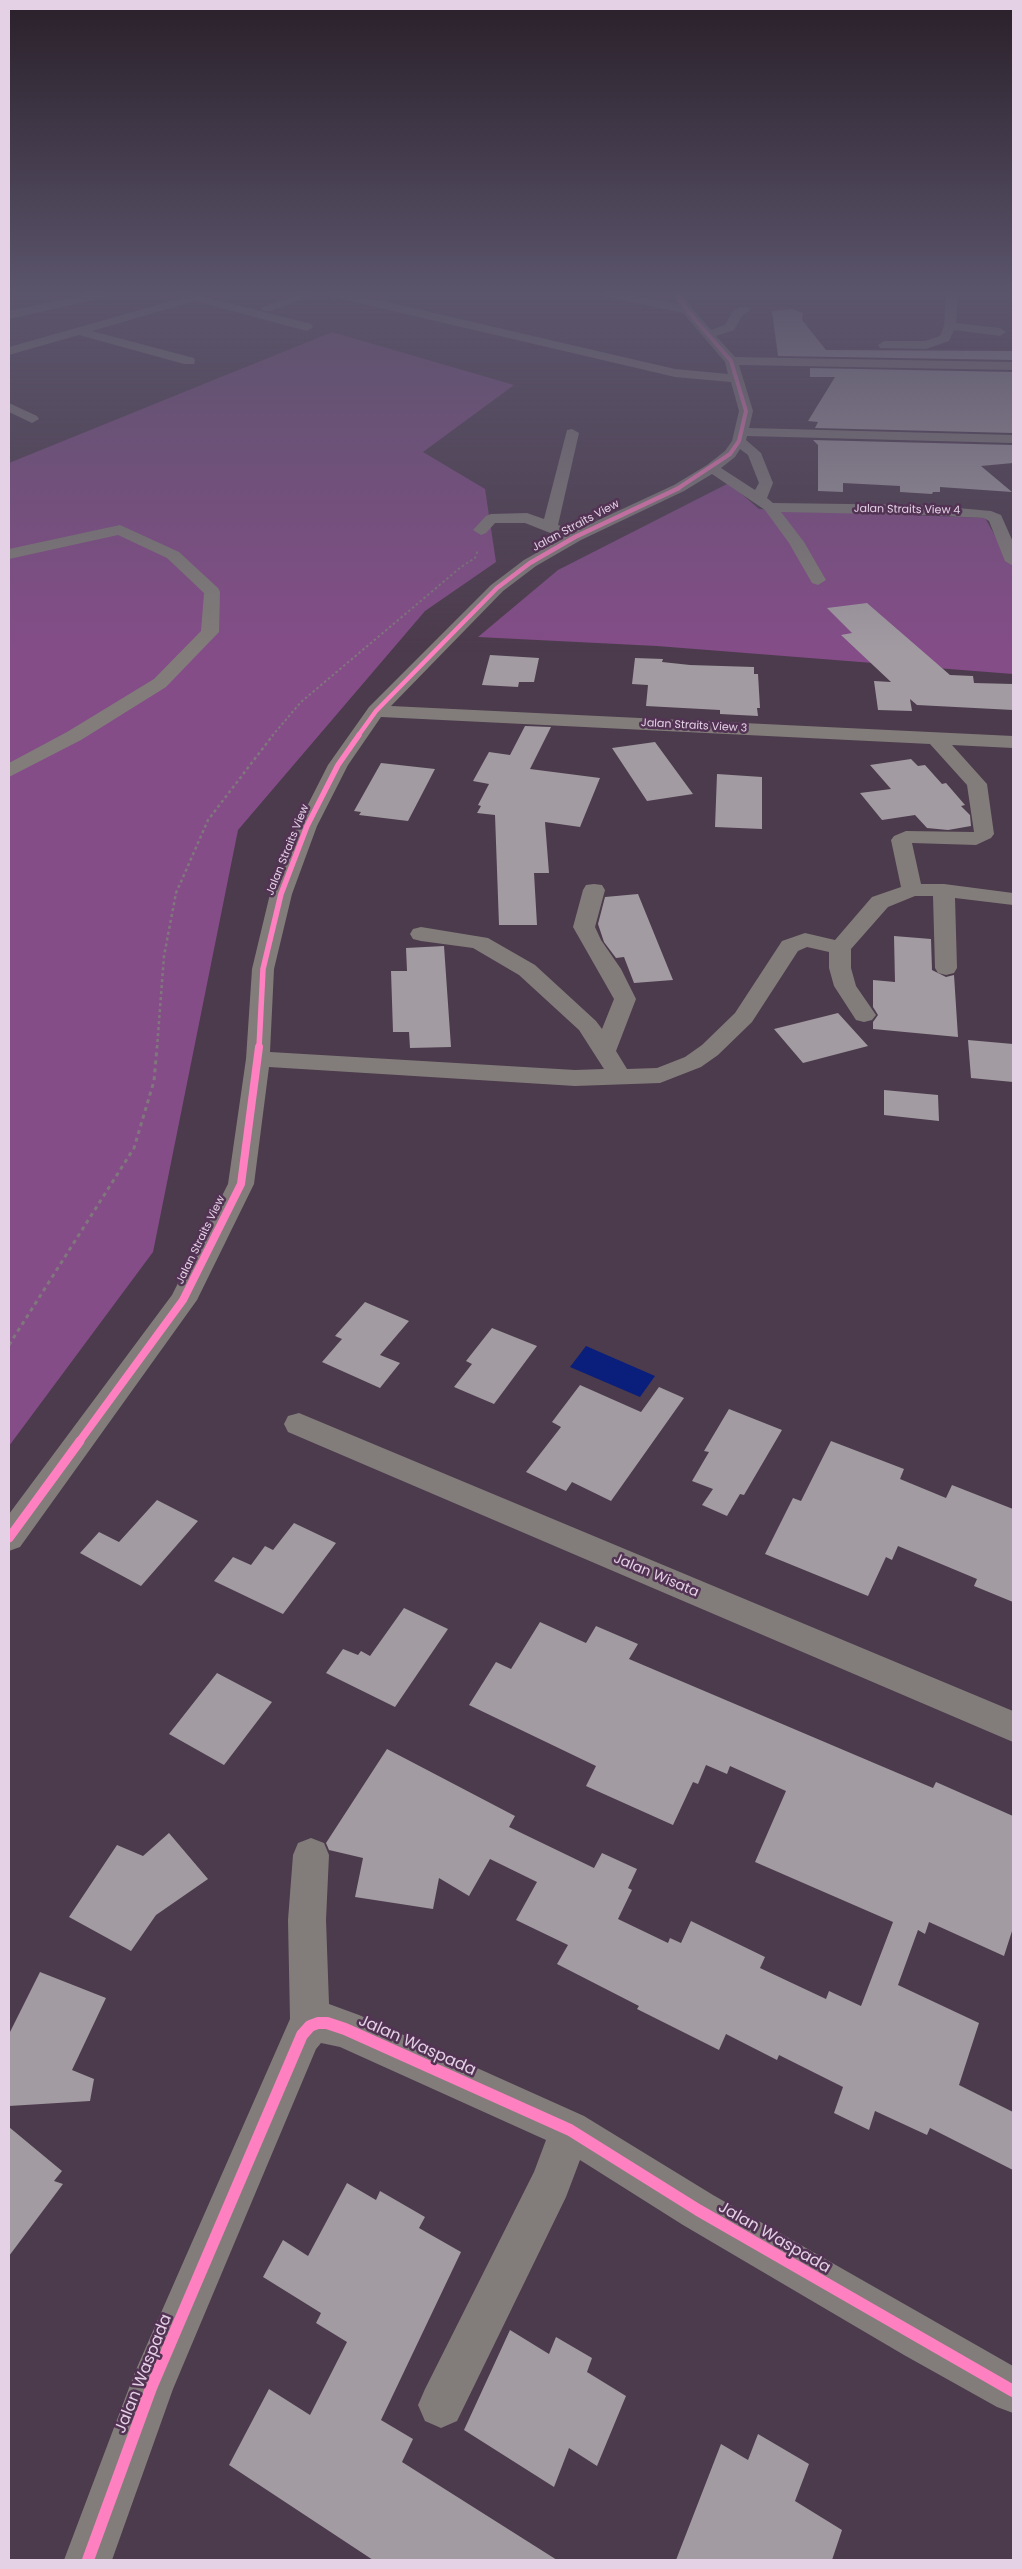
<!DOCTYPE html>
<html>
<head>
<meta charset="utf-8">
<style>
  body { margin:0 }
  #map { position:relative; width:1022px; height:2569px; overflow:hidden; background:#4c3b4c; font-family:Poppins,sans-serif }
  canvas { display:block }
  .frame { position:absolute; inset:0; border:10px solid #e4d1e5; pointer-events:none }
</style>
</head>
<body>
<div id="map">
<canvas width="1022" height="2569"></canvas>
<div class="frame"></div>
</div>
<script>
const c = document.querySelector('canvas').getContext('2d');
c.lineJoin = 'round';
function paint(path, color) {
  c.fillStyle = color;
  c.fill(path, 'evenodd');
}
function toPath(rows) {
  const path = new Path2D();
  for (const r of rows) {
    path.moveTo(r[0], r[1]);
    for (let i = 2; i < r.length; i += 2) path.lineTo(r[i], r[i + 1]);
  }
  return path;
}
function strokePath(path, color, width, dash) {
  c.strokeStyle = color;
  c.lineWidth = width;
  c.lineCap = dash ? 'butt' : 'round';
  c.setLineDash(dash || []);
  c.stroke(path);
}
function drawText(font, color, halo, rows, align = 'center') {
  c.font = font + ' Poppins,sans-serif';
  c.lineWidth = 5;
  c.setLineDash([]);
  c.textBaseline = 'middle';
  c.strokeStyle = halo;
  c.fillStyle = color;
  for (const [text, x, y, turn = 0] of rows) {
    c.save();
    c.translate(x, y);
    c.rotate((+turn || 0) * Math.PI / 180);
    c.textAlign = isNaN(turn) ? turn : align;
    if (halo) c.strokeText(text, 0, 0);
    c.fillText(text, 0, 0);
    c.restore();
  }
}
paint(toPath([
  [332,332,514,385,423,452,485,489,496,562,425,611,238,830,153,1252,9,1446,9,463],
  [729,483,759,509,985,518,1013,567,1013,674,657,646,478,637,558,570]
]), '#844d88');
paint(toPath([
  [586,1346,655,1376,640,1397,570,1367]
]), '#0a1e7c');
paint(toPath([
  [792,309,803,313,802,320,826,350,1013,351,1013,360,778,356,772,311],
  [810,368,1013,372,1013,433,815,428,818,422,808,421,835,377,810,377],
  [813,440,1013,445,1013,463,981,466,1012,492,940,487,940,492,933,492,932,494,900,492,900,486,843,483,843,492,818,491,818,445],
  [867,603,950,675,973,676,974,683,1013,684,1013,710,917,705,910,699,912,711,878,710,874,681,891,682,841,635,852,633,827,608],
  [490,655,539,658,534,682,519,682,518,687,482,685],
  [635,658,663,659,662,662,690,665,754,667,754,674,758,674,760,708,757,708,758,716,720,714,720,710,646,706,648,685,632,684],
  [525,726,551,727,530,769,600,778,580,827,545,822,549,873,534,873,537,925,499,925,495,815,477,813,481,806,478,805,489,784,473,781,489,752,510,755],
  [655,742,693,794,647,801,612,748],
  [911,759,918,766,925,765,942,784,946,783,965,805,961,806,970,815,971,826,948,830,927,828,915,815,882,820,860,793,891,789,870,765],
  [381,763,435,769,408,821,359,815,361,812,354,811],
  [717,774,762,777,762,829,715,827],
  [638,894,673,980,634,983,624,957,616,958,604,942,598,924,605,897],
  [894,936,931,939,932,970,946,977,954,975,958,1037,873,1029,873,1022,878,1015,873,1007,873,980,895,982],
  [444,946,451,1047,410,1048,409,1032,393,1032,391,971,407,971,406,948],
  [838,1013,868,1046,803,1063,774,1029],
  [968,1040,1013,1044,1013,1082,971,1078],
  [884,1090,938,1095,939,1121,884,1115],
  [365,1302,409,1321,380,1355,400,1363,380,1388,322,1362,342,1339,335,1336],
  [492,1328,537,1346,494,1404,454,1387,472,1364,466,1361],
  [580,1385,641,1412,659,1387,684,1398,611,1501,572,1482,566,1491,526,1472,561,1427,552,1422],
  [729,1409,782,1430,744,1495,740,1494,727,1516,702,1505,713,1489,692,1481,709,1452,704,1451],
  [831,1441,904,1469,900,1479,946,1498,952,1485,1013,1509,1013,1602,974,1586,977,1579,898,1546,892,1560,886,1557,868,1596,765,1554,793,1498,801,1501],
  [157,1500,198,1521,141,1586,80,1553,99,1532,119,1542],
  [294,1523,336,1543,283,1614,214,1581,233,1557,251,1565,265,1546,273,1550],
  [404,1608,448,1629,395,1707,326,1673,343,1649,358,1655,361,1651,370,1656],
  [540,1622,586,1643,596,1626,638,1644,629,1659,933,1788,936,1782,1013,1816,1013,1928,1004,1956,929,1922,925,1934,918,1930,898,1985,979,2023,959,2085,1013,2112,1013,2170,930,2128,927,2135,875,2111,869,2130,834,2113,843,2087,779,2055,777,2060,726,2034,719,2050,637,2009,639,2006,557,1964,568,1945,516,1920,537,1882,490,1859,469,1896,439,1878,433,1909,355,1897,363,1858,329,1850,326,1843,387,1749,515,1816,509,1827,594,1868,602,1853,637,1869,628,1888,632,1890,618,1919,668,1943,670,1938,681,1943,691,1921,765,1957,760,1968,826,1999,829,1991,861,2006,893,1922,755,1862,786,1791,730,1766,727,1774,706,1765,698,1784,693,1782,673,1825,586,1786,596,1766,469,1705,496,1662,511,1669],
  [217,1673,272,1702,224,1765,169,1734],
  [169,1833,208,1879,156,1915,131,1951,69,1917,117,1845,143,1856],
  [40,1972,106,1998,72,2070,94,2079,90,2101,9,2106,9,2034],
  [9,2127,62,2171,54,2181,63,2184,9,2256],
  [347,2183,376,2200,380,2191,425,2217,419,2228,461,2252,381,2420,413,2439,402,2462,557,2560,373,2560,229,2465,269,2389,310,2415,347,2342,316,2323,321,2313,263,2277,283,2240,308,2256],
  [510,2330,549,2354,556,2337,592,2358,587,2372,626,2396,597,2466,569,2448,554,2487,464,2430],
  [758,2434,809,2464,795,2501,842,2530,832,2560,676,2560,721,2444,748,2460]
]), '#a29ba2');
strokePath(toPath([
  [272,736,301,702,461,567,475,558,478,550]
]), '#80777c', 2, [2.5, 2.5]);
strokePath(toPath([
  [157,1048,164,956,176,893,208,820,273,735]
]), '#80777c', 2.5, [3, 3]);
strokePath(toPath([
  [9,1345,134,1148,154,1081,157,1047]
]), '#80777c', 3, [4, 4]);
paint(toPath([
  [92,293,113,293,107,297,9,319,9,311,92,293],
  [171,293,190,293,311,324,313,327,307,331,195,301,92,331,194,358,195,361,194,364,184,364,79,335,9,355,9,347,182,298,171,293],
  [300,293,317,293,271,311,263,311,261,308,300,293],
  [327,293,348,293,675,369,728,374,725,362,683,313,607,297,601,293,623,293,678,304,671,293,683,293,692,308,711,330,725,325,733,311,740,307,748,307,750,310,742,316,734,330,716,336,735,357,1013,362,1013,370,739,365,753,411,749,428,1013,435,1013,443,747,436,746,440,761,453,773,483,767,498,773,503,924,505,991,511,1001,515,1013,542,1013,566,1005,561,989,521,984,518,924,515,781,512,804,542,826,580,818,585,812,583,789,543,765,510,712,474,684,491,581,540,536,566,503,591,391,706,1013,736,1013,748,952,745,987,784,994,834,991,838,976,845,912,843,921,884,944,884,1013,893,1013,905,955,898,957,968,954,973,946,975,938,973,935,968,933,896,915,896,888,907,851,949,851,968,856,986,876,1015,872,1020,864,1022,856,1020,834,986,829,968,829,952,807,947,798,951,752,1022,718,1055,701,1067,660,1083,575,1086,269,1067,254,1184,197,1300,20,1547,9,1551,9,1514,172,1295,228,1184,246,1059,252,969,270,894,297,826,328,765,369,707,491,585,524,560,563,538,525,523,495,523,486,533,481,535,473,530,486,516,491,514,527,513,544,519,567,430,572,429,579,433,558,525,575,531,674,485,707,465,725,451,732,441,739,411,731,382,675,377,333,297,327,293],
  [740,449,748,455,759,483,755,490,721,468,735,457,740,449],
  [381,717,930,744,967,785,974,832,906,831,894,836,891,840,901,887,872,897,835,940,805,933,782,941,735,1013,702,1045,685,1057,657,1068,627,1069,616,1051,636,999,621,969,601,940,595,927,605,890,602,885,594,884,586,885,583,890,573,927,614,999,602,1029,596,1021,535,965,488,938,421,927,413,929,410,934,413,939,421,941,473,948,519,975,579,1030,604,1069,575,1070,270,1052,274,969,292,894,317,826,348,765,381,717],
  [946,293,958,293,956,323,1000,328,1006,332,1000,336,954,330,949,341,926,349,880,348,878,345,884,341,925,341,940,336,944,326,946,293],
  [9,403,37,416,39,419,32,423,9,412,9,403],
  [120,525,179,552,218,588,220,592,219,632,166,687,81,740,9,777,9,763,67,732,154,679,201,631,204,593,167,558,118,535,9,559,9,549,120,525],
  [299,1413,1013,1711,1013,1742,288,1432,284,1424,288,1416,299,1413],
  [311,1838,324,1843,329,1855,326,1920,329,2004,359,2015,584,2116,713,2195,1013,2366,1013,2413,997,2407,904,2355,683,2225,580,2160,566,2197,457,2421,441,2428,425,2421,418,2405,425,2389,534,2172,546,2140,340,2047,321,2043,316,2049,173,2389,112,2560,64,2560,135,2372,290,2019,288,1920,293,1855,298,1843,311,1838]
]), '#827d7a');
strokePath(toPath([
  [677,489,730,454,739,441,746,411,731,361,687,310,677,293]
]), '#ff80c0', 4);
strokePath(toPath([
  [358,736,376,711,497,588,530,563,575,537,679,488]
]), '#ff80c0', 4.5);
strokePath(toPath([
  [259,1048,263,969,281,894,307,826,338,765,359,735]
]), '#ff80c0', 5.5);
strokePath(toPath([
  [79,1442,183,1300,241,1184,259,1047]
]), '#ff80c0', 8);
strokePath(toPath([
  [9,1538,80,1441]
]), '#ff80c0', 9);
strokePath(toPath([
  [88,2560,151,2388,302,2035,310,2026,318,2023,327,2023,345,2029,570,2130,698,2210,1013,2391]
]), '#ff80c0', 12);
const sky = c.createLinearGradient(0, 0, 0, 653);
sky.addColorStop(0, '#2a202a');
sky.addColorStop(0.45, '#5b556c');
sky.addColorStop(1, '#5b556c00');
c.fillStyle = sky;
c.fillRect(0, 0, 1022, 653);
drawText('11px', '#e4d1e5', '#523354', [
  ["Jalan Straits View 4",907,510,1],
  ["Jalan Straits View",576,526,-28],
  ["Jalan Straits View 3",694,726,3],
  ["Jalan Straits View",288,850,-68],
  ["Jalan Straits View",201,1240,-64]
]);
drawText('14px', '#e4d1e5', '#523354', [
  ["Jalan Wisata",656,1576,23]
]);
drawText('16px', '#e4d1e5', '#523354', [
  ["Jalan Waspada",417,2046,24],
  ["Jalan Waspada",774,2238,30],
  ["Jalan Waspada",144,2374,-68]
]);
</script>
</body>
</html>
